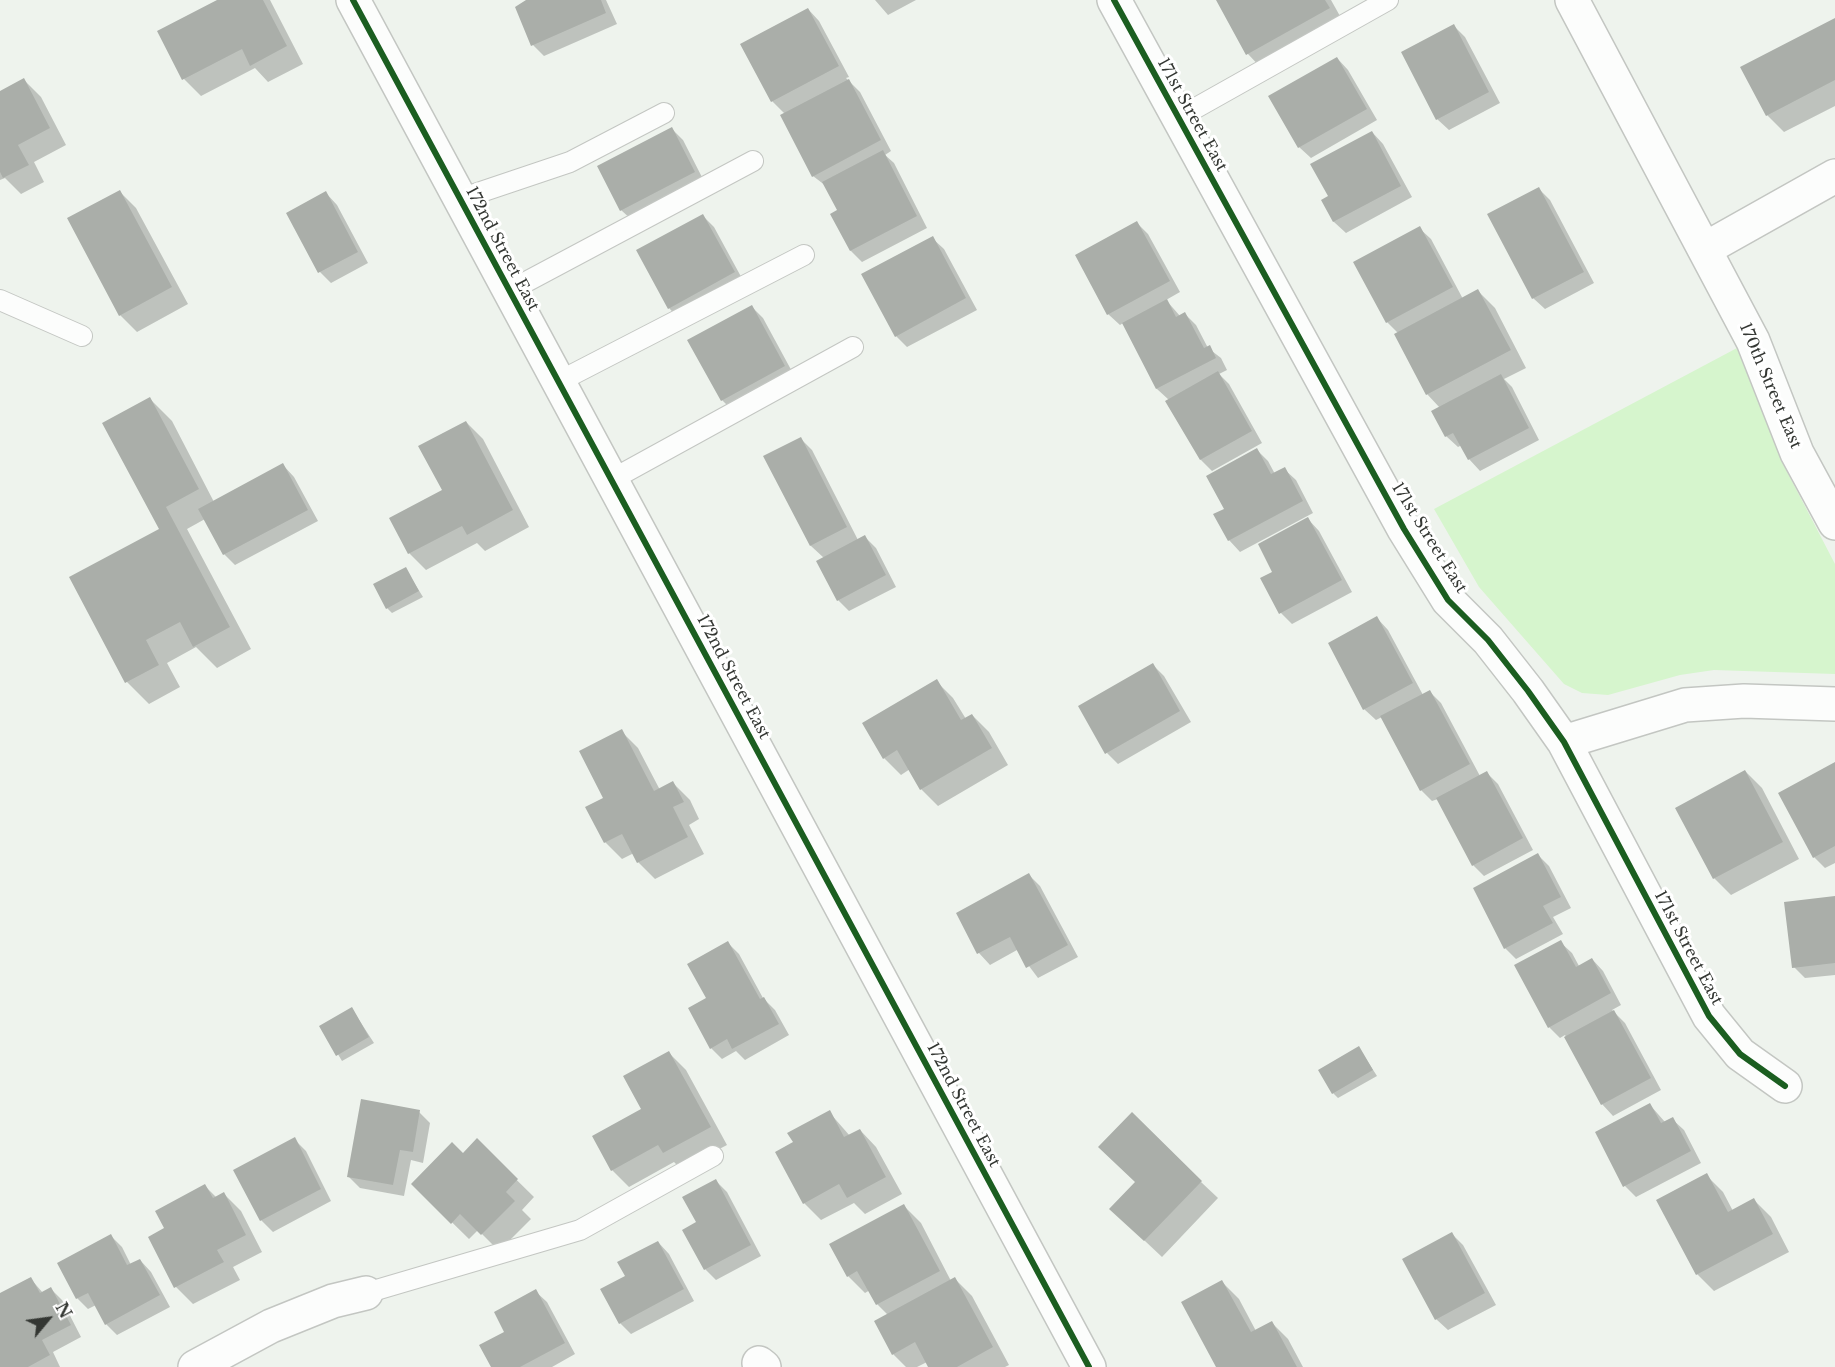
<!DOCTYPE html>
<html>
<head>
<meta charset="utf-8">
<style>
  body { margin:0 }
  #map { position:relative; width:1835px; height:1367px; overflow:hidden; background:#eef3ed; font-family:"Libre Baskerville",serif }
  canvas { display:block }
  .north { position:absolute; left:18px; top:1289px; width:60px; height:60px; -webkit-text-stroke:4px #fff; paint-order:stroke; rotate:61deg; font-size:16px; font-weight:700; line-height:24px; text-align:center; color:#343733 }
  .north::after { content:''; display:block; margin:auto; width:21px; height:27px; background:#343733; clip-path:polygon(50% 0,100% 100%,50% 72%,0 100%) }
</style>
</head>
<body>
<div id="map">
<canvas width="1835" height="1367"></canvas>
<div class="north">N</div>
</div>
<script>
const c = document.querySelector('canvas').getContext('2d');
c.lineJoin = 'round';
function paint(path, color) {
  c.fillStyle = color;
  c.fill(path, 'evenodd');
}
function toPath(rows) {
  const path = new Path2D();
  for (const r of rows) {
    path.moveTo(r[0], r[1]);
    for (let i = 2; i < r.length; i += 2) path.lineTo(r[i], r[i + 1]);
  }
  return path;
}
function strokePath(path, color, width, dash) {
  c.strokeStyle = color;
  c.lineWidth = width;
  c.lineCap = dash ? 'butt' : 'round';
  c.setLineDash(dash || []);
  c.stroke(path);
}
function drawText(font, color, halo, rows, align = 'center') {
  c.font = font + ' "Libre Baskerville",serif';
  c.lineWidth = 6;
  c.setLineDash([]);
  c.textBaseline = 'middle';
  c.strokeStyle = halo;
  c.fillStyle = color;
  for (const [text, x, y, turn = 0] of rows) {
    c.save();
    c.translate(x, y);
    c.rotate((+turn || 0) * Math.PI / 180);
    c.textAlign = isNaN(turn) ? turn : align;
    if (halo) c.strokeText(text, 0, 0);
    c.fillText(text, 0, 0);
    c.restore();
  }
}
paint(toPath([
  [1737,348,1782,462,1835,564,1835,674,1714,670,1680,675,1608,695,1582,693,1564,684,1479,587,1434,509]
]), '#d6f5cd');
paint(toPath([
  [221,0,270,0,303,64,268,82,255,68,201,96,184,79],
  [528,0,606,0,617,24,544,56,533,45],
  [875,0,916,0,888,15],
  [1217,0,1331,0,1345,25,1264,71,1248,54],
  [808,9,819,21,849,77,846,78,860,92,891,151,885,155,894,163,927,228,862,262,851,251,832,214,839,210,826,186,813,176,785,114,772,101],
  [1835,20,1835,106,1784,132,1767,115],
  [1453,25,1465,37,1500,103,1449,130,1437,119],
  [1337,58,1348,70,1377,120,1311,158,1299,147],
  [24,80,41,97,66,145,34,162,44,182,21,194,5,178,0,180,0,93],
  [672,129,683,140,705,183,633,221,621,210],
  [1372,132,1383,144,1412,197,1346,233,1334,222,1323,200,1330,197],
  [1539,189,1550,200,1594,283,1545,309,1533,298],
  [119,191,136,208,188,304,137,332,120,315],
  [326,193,337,205,368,263,331,283,320,272],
  [703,216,714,227,745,284,680,320,669,308],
  [1137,223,1148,234,1180,292,1166,300,1180,316,1185,314,1196,325,1208,348,1221,358,1227,370,1219,374,1229,384,1262,443,1212,471,1201,460,1167,401,1169,400,1157,389,1123,323,1120,325,1108,314],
  [1419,228,1431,239,1463,299,1478,291,1495,308,1526,368,1504,379,1512,387,1539,440,1480,471,1469,459,1462,445,1458,447,1446,436,1440,408,1427,394,1398,333,1387,322],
  [932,238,944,249,977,310,907,347,896,336],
  [752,307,763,318,795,377,733,411,722,400],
  [150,399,172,421,214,502,283,465,294,477,318,521,235,565,224,554,205,519,187,529,251,649,217,668,196,647,167,663,180,687,149,704,127,682,161,530],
  [466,422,483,439,529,527,485,551,477,543,426,570,409,553,444,491],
  [801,439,812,450,858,540,865,537,876,548,896,587,849,611,838,600,824,558,811,546],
  [1257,450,1268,461,1275,474,1284,469,1296,480,1313,513,1240,552,1229,540,1215,515,1226,510],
  [1308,519,1319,531,1352,592,1292,624,1281,613,1274,572],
  [405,568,423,597,392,613,387,608],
  [1377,618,1388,630,1423,695,1429,691,1441,703,1480,776,1487,773,1498,784,1533,850,1484,876,1473,865,1438,799,1432,801,1421,790,1382,717,1376,720,1364,709],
  [1153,665,1164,676,1191,722,1118,764,1107,753],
  [936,681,953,698,966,719,972,715,989,732,1008,765,938,806,921,789,910,769,901,775,884,758],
  [621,731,638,748,660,790,673,783,690,800,699,819,689,825,704,854,655,879,638,862,634,853,622,859,605,842,605,798],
  [1835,764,1835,863,1825,868,1814,857],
  [1745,771,1762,788,1799,859,1731,895,1714,878],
  [1538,855,1549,866,1571,908,1553,917,1563,934,1516,959,1505,948],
  [1029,875,1040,886,1078,957,1038,978,1017,950,990,965,979,953,958,913],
  [1835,897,1835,975,1805,978,1794,967],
  [1560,942,1572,953,1579,966,1592,959,1603,971,1621,1005,1612,1010,1625,1023,1661,1090,1613,1116,1602,1104,1565,1035,1560,1038,1549,1027],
  [728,943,739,954,763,998,775,1010,789,1035,745,1060,736,1051,722,1059,711,1048,708,999],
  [352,1009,374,1043,342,1061,321,1026],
  [1359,1048,1377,1076,1338,1098,1333,1093],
  [669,1053,686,1070,727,1145,681,1169,674,1162,629,1187,612,1170],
  [1650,1105,1665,1122,1672,1119,1684,1130,1701,1163,1636,1197,1625,1186],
  [419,1112,430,1123,423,1163,411,1160,404,1196,360,1188,348,1176],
  [829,1112,850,1136,860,1130,876,1147,902,1194,865,1214,854,1203,821,1220,804,1203],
  [294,1139,306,1151,331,1201,273,1232,261,1220],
  [477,1141,534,1197,522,1210,531,1219,499,1251,478,1230,469,1239,413,1184,463,1155],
  [1706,1175,1723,1192,1733,1211,1754,1200,1771,1217,1789,1252,1714,1291,1697,1274],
  [716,1181,727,1192,761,1256,716,1280,705,1269,698,1223],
  [1201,1182,1218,1198,1162,1257,1128,1225],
  [205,1186,217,1198,224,1194,241,1211,262,1252,233,1267,240,1280,193,1304,176,1287,150,1237,166,1229],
  [904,1206,921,1223,951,1281,955,1279,972,1296,1009,1365,1005,1367,930,1367,927,1362,917,1367,906,1367,893,1354,888,1315,877,1304,870,1290,865,1293,848,1276],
  [1452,1234,1463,1245,1496,1305,1448,1330,1436,1319],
  [111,1236,122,1247,131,1265,140,1260,151,1272,170,1307,117,1335,106,1324,96,1305,88,1309,77,1298],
  [658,1242,669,1254,694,1301,631,1334,620,1323,627,1277],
  [30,1278,43,1293,51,1289,62,1300,81,1337,53,1352,60,1367,0,1367,0,1294],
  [1222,1282,1239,1299,1256,1331,1271,1322,1288,1339,1303,1367,1218,1367],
  [535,1291,547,1302,575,1354,552,1367,492,1367,506,1332]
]), '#0003');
paint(toPath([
  [217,0,263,0,287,46,250,66,242,49,182,80,157,31],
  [526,0,601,0,606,13,531,46,515,7],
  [1216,0,1325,0,1330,8,1246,55],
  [808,8,839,66,771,102,740,44],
  [1835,18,1835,80,1766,116,1740,67],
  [1454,24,1489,92,1436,120,1401,52],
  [1337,57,1367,109,1298,148,1268,96],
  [24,78,50,128,18,145,29,165,3,178,0,172,0,91],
  [849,79,881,140,812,177,780,115],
  [672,127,695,172,620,211,597,166],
  [1372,131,1401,186,1333,222,1321,200,1328,196,1310,164],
  [883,150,917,216,850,251,830,214,837,210,822,182],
  [1539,187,1584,272,1532,299,1487,214],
  [120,190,172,287,119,316,67,218],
  [326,191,358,252,318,273,286,213],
  [703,214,735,272,668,309,636,250],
  [1137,221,1170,281,1107,315,1075,255],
  [1420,226,1453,287,1386,323,1353,262],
  [933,236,966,298,895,337,861,274],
  [1478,289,1511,350,1426,395,1394,334],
  [1167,299,1176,317,1185,312,1204,348,1210,345,1216,358,1156,389,1122,323],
  [752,305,785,366,721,401,687,340],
  [1218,371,1252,431,1200,460,1165,401],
  [1501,374,1529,428,1468,460,1453,433,1445,437,1431,411],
  [150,397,199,489,166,507,230,627,193,647,180,622,146,640,159,665,125,683,69,577,159,529,102,423],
  [466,421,513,510,467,535,462,526,408,554,389,518,442,490,418,446],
  [801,437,847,527,810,546,763,456],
  [1257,448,1271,474,1285,467,1303,501,1228,541,1213,514,1224,509,1206,476],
  [283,463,308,510,223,555,198,509],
  [1308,517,1342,580,1279,614,1260,578,1272,572,1258,544],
  [865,535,886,575,837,601,816,561],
  [406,567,419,591,386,609,373,584],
  [1377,616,1413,683,1363,710,1328,643],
  [1153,663,1180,711,1105,754,1078,706],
  [937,679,961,720,972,714,992,748,920,790,897,750,883,759,862,723],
  [1430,690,1470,764,1420,791,1380,716],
  [622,729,654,791,673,781,684,802,673,807,688,837,637,863,622,834,604,843,585,807,603,798,579,751],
  [1835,762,1835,846,1813,858,1778,793],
  [1745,770,1783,842,1713,879,1675,808],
  [1487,771,1523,838,1472,866,1436,798],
  [1538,853,1561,897,1543,906,1553,923,1504,949,1473,888],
  [1029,873,1068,945,1026,968,1010,937,977,954,956,913],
  [1835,896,1835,963,1792,968,1784,902],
  [1561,940,1576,967,1592,958,1611,993,1548,1028,1514,965],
  [728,941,760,999,764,997,779,1024,732,1049,727,1039,710,1049,688,1008,706,998,687,964],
  [352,1007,369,1037,336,1056,319,1026],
  [1614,1010,1651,1078,1601,1105,1564,1037],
  [1359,1046,1373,1070,1332,1094,1318,1070],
  [669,1051,711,1127,663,1153,658,1145,611,1171,592,1136,641,1109,623,1076],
  [361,1099,420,1110,413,1152,400,1150,393,1185,347,1177],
  [1650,1103,1661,1123,1673,1117,1691,1151,1623,1187,1595,1132],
  [830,1110,844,1137,860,1129,886,1177,847,1198,839,1184,803,1204,775,1152,793,1142,787,1133],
  [1132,1112,1202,1181,1144,1241,1109,1209,1135,1182,1098,1147],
  [295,1137,321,1189,260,1221,233,1170],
  [477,1138,518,1179,506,1192,515,1201,481,1235,460,1214,451,1224,411,1184,452,1142,463,1153],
  [1707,1173,1728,1212,1754,1198,1773,1234,1696,1275,1656,1200],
  [716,1179,751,1245,704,1270,682,1230,696,1222,682,1197],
  [205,1184,213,1198,224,1192,246,1235,217,1250,224,1262,174,1288,148,1237,164,1228,155,1211],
  [904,1204,940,1271,876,1305,857,1271,847,1277,829,1244],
  [1452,1232,1485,1293,1435,1320,1402,1259],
  [111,1234,127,1265,140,1259,160,1295,105,1325,88,1293,76,1299,57,1263],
  [658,1241,684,1289,619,1324,600,1289,625,1276,617,1262],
  [31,1277,40,1293,51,1287,71,1325,42,1340,50,1355,28,1367,0,1367,0,1293],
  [955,1277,993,1347,957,1367,928,1367,915,1342,892,1355,874,1321],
  [1222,1280,1251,1332,1272,1321,1297,1367,1216,1367,1181,1302],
  [536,1289,565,1343,520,1367,491,1367,479,1345,504,1332,494,1312]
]), '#aaaea9');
const lane = toPath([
  [1178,118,1388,0],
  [460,199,570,162,664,113],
  [509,291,753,161],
  [0,300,82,336],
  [558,382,804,255],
  [611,480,853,347],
  [366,1293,580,1230,713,1156]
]);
const street = toPath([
  [353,0,1089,1367],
  [1114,0,1404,529,1448,600,1488,640,1528,691,1564,742,1709,1016,1740,1054,1785,1086],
  [1572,0,1753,341,1797,453,1835,523],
  [1705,249,1835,176],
  [1564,742,1685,705,1744,701,1835,704],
  [759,1363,764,1367],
  [195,1367,271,1326,333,1301,366,1293]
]);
strokePath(lane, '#c3c6c2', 22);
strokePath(street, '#c3c6c2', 36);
strokePath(lane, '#fcfdfc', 20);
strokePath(street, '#fcfdfc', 33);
strokePath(toPath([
  [353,0,1089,1367],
  [1114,0,1404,529,1448,600,1488,640,1528,691,1564,742,1709,1016,1740,1054,1785,1086]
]), '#1b5e20', 6);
drawText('16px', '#343733', '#fff', [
  ["171st Street East",1192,115,61],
  ["172nd Street East",502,249,62],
  ["170th Street East",1770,386,67],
  ["171st Street East",1429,538,58],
  ["172nd Street East",733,677,62],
  ["171st Street East",1688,948,62],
  ["172nd Street East",963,1105,62]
]);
</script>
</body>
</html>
